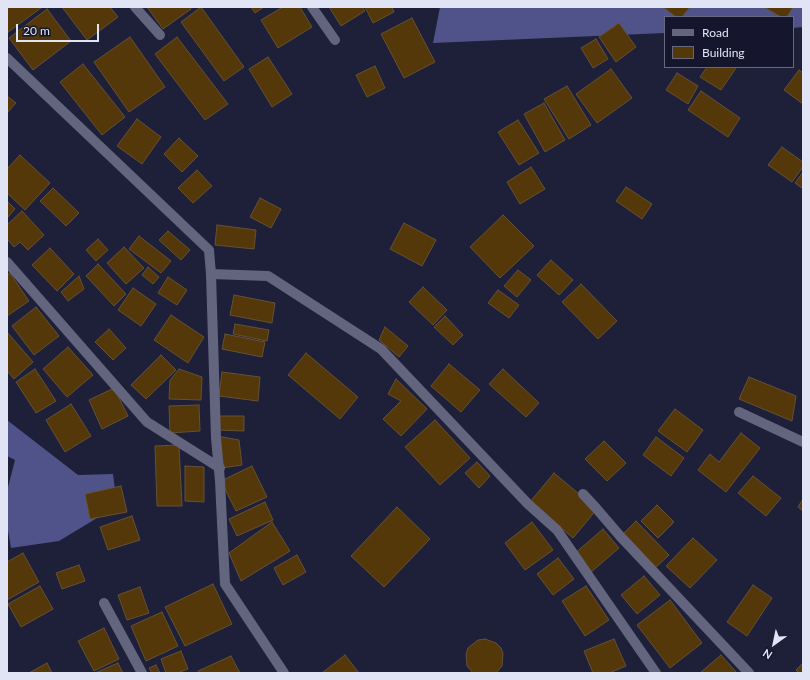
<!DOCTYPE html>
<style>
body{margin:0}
#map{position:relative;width:810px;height:680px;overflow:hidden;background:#1e1f38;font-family:Lato,sans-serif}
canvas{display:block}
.frame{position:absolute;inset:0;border:8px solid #e1e4f5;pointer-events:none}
.legend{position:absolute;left:664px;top:16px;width:130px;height:52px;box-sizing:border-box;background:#15162e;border:1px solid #67687e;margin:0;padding:5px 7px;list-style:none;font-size:12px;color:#e1e4f5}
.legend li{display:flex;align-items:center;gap:8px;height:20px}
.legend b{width:20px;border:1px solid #67687e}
.north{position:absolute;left:754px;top:624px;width:40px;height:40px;-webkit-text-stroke:3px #15162e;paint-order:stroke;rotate:213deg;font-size:11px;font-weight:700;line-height:16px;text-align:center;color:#e1e4f5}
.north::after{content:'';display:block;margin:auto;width:14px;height:18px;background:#e1e4f5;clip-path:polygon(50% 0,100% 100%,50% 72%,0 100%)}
.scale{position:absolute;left:16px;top:24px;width:83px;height:18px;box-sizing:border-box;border:2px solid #e1e4f5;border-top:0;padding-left:5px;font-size:12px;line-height:14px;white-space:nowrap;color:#e1e4f5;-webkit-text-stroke:3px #15162e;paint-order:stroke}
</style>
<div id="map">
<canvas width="810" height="680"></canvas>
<div class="frame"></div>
<ul class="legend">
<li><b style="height:5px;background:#63657e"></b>Road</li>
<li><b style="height:11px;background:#543809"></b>Building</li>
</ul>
<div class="north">N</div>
<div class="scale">20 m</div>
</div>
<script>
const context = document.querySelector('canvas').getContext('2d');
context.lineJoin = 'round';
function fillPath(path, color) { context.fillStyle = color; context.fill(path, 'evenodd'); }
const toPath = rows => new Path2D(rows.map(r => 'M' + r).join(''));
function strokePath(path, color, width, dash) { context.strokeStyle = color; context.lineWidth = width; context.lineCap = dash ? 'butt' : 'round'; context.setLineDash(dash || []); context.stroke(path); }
fillPath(toPath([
 [440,7,803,7,803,27,793,28,793,17,665,17,665,33,433,43],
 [7,420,78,475,113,474,117,506,59,541,11,548,7,525,7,491,15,460,7,456]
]), '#50538a');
const building = toPath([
 [7,7,40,7,41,8,7,33,7,7],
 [62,7,110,7,118,17,87,40,62,7],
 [147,7,190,7,191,9,163,29,147,7],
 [201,7,244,67,224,81,181,22,201,7],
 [251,7,264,7,255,13,251,7],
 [283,7,300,7,312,27,278,48,261,20,283,7],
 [329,7,362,7,365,11,341,26,329,7],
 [365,7,392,7,394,12,373,23,365,7],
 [663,7,690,7,682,17,676,17,663,7],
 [764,7,793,7,787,17,781,17,764,7],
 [47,9,71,41,33,70,9,38,47,9],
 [412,18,435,62,404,78,381,34,412,18],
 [619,23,636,47,616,62,599,37,619,23],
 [130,37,165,87,129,112,94,62,130,37],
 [177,37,228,104,205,120,155,54,177,37],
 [596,39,608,59,593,68,581,48,596,39],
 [268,57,292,94,272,107,249,69,268,57],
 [83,64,125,117,102,135,60,82,83,64],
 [375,66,385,88,367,97,356,75,375,66],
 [707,67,735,67,736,68,721,90,700,77,707,67],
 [611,69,632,98,597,123,576,94,611,69],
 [799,70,803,73,803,104,784,90,799,70],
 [677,73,698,86,688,104,666,90,677,73],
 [567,86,591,125,569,139,544,99,567,86],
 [701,91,740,118,728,137,688,110,701,91],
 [7,96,16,103,7,113,7,96],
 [544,103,565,140,545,152,524,114,544,103],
 [137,119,161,137,142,164,117,146,137,119],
 [518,120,539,153,519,165,498,132,518,120],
 [179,138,198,156,182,172,164,154,179,138],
 [782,147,803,162,803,167,792,182,768,165,782,147],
 [20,155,50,183,25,210,7,193,7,169,20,155],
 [531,167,545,189,520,204,507,182,531,167],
 [197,170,212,186,193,203,178,188,197,170],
 [803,172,803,189,795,183,803,172],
 [626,187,652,204,642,219,616,201,626,187],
 [53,188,79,213,66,226,40,201,53,188],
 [260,198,281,209,271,228,250,217,260,198],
 [7,201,15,209,7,218,7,201],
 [22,211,44,235,28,250,20,242,14,247,7,239,7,225,22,211],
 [503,215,534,246,500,278,470,247,503,215],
 [404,223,436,240,422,266,390,249,404,223],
 [217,225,256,230,254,249,215,245,217,225],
 [168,231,190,250,181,260,159,240,168,231],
 [139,236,171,261,161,273,129,249,139,236],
 [98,239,108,250,96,261,86,250,98,239],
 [124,247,144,268,126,284,107,263,124,247],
 [50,248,74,274,57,291,32,265,50,248],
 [551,260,573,280,559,295,537,275,551,260],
 [98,264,126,294,114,306,86,276,98,264],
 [148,267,159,277,153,284,142,275,148,267],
 [518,270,531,280,517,297,504,286,518,270],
 [10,273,29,301,7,316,7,275,10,273],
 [79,276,84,289,68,301,61,292,79,276],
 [168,277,187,290,177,305,158,293,168,277],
 [581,284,617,321,598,339,562,302,581,284],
 [423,287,447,310,433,325,409,302,423,287],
 [133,288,156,304,141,326,118,310,133,288],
 [498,290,519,305,509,318,488,303,498,290],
 [234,295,275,303,272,323,230,315,234,295],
 [36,307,59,336,34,355,12,326,36,307],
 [171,315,204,337,188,363,154,340,171,315],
 [445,316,463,335,453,345,434,327,445,316],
 [235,324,269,330,267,341,233,334,235,324],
 [385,327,408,346,399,357,379,340,385,327],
 [109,329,126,348,113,360,95,342,109,329],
 [7,332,33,362,14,379,7,371,7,332],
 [225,334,265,342,262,357,222,349,225,334],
 [68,347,93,375,67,397,43,369,68,347],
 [306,353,358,397,340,419,288,375,306,353],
 [161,355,176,370,146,399,131,385,161,355],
 [449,364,480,390,461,412,431,386,449,364],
 [35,369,56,401,36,413,16,382,35,369],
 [179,369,202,377,201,400,169,399,170,380,179,369],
 [503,369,539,403,526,417,489,384,503,369],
 [222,372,260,377,258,401,219,396,222,372],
 [749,377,796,396,792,421,739,399,749,377],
 [396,379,427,409,401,436,383,419,401,401,388,394,396,379],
 [114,388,128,416,102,429,89,400,114,388],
 [71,404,91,436,65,452,46,420,71,404],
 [199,405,200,431,170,433,169,406,199,405],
 [675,409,703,430,687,452,658,431,675,409],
 [217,416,244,416,244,431,217,430,217,416],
 [435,420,470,458,440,485,405,447,435,420],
 [741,433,760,448,726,492,698,470,710,454,719,462,741,433],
 [217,436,239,440,242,465,222,468,217,436],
 [656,437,684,458,671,476,643,455,656,437],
 [604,441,626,463,607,481,585,459,604,441],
 [179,445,182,506,157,506,155,446,179,445],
 [477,462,490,476,479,488,465,473,477,462],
 [185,466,204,467,204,502,185,501,185,466],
 [252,466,267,497,236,511,221,481,252,466],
 [554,473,597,509,573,538,530,502,554,473],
 [753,476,781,498,766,516,738,493,753,476],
 [121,486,127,512,90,519,85,494,121,486],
 [803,499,803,511,798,507,803,499],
 [265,502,273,520,237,536,229,519,265,502],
 [657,505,674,522,658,538,641,521,657,505],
 [397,507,430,539,384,587,351,556,397,507],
 [132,516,140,540,108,550,100,527,132,516],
 [636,521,669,555,654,569,621,536,636,521],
 [272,522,290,551,241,581,229,553,272,522],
 [532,522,553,550,525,570,505,543,532,522],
 [603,529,619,548,590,573,573,555,603,529],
 [693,538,717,560,690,588,666,566,693,538],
 [23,553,39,582,7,600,7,562,23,553],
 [297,555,306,572,283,585,274,568,297,555],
 [558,558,574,579,553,595,537,574,558,558],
 [79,565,85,581,62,589,56,573,79,565],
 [644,576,660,595,637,614,621,595,644,576],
 [213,584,232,624,185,646,165,607,213,584],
 [753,585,772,598,747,636,727,622,753,585],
 [40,586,53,609,21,627,8,604,40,586],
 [586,586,609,620,585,636,562,601,586,586],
 [140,587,149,613,127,620,118,595,140,587],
 [670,600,702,643,670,668,637,625,670,600],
 [162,612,178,646,146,661,131,626,162,612],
 [104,628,119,659,94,671,78,641,104,628],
 [485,639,496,643,501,648,503,653,502,666,496,673,473,673,467,666,466,654,468,648,478,640,485,639],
 [614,639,626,666,609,673,593,673,584,651,614,639],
 [181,651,188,669,177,673,166,673,161,659,181,651],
 [345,655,359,673,322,673,345,655],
 [721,655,737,673,700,673,721,655],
 [231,656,240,673,199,673,198,671,231,656],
 [47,663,52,673,29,673,47,663],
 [118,663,123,673,95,673,118,663],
 [803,663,803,673,799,673,796,670,803,663],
 [156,665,160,673,152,673,149,668,156,665]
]);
fillPath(building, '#543809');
strokePath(building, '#645136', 1);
strokePath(toPath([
 [135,7,160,35],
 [312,7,335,40],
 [7,58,209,250,211,274,216,438,220,481,225,584,284,673],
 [7,262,147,422,220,468],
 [211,274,268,276,381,349,528,504,557,530,656,673],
 [739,412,803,442],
 [583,494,596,508,620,536,749,673],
 [104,603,142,673]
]), '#63657e', 10);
</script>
